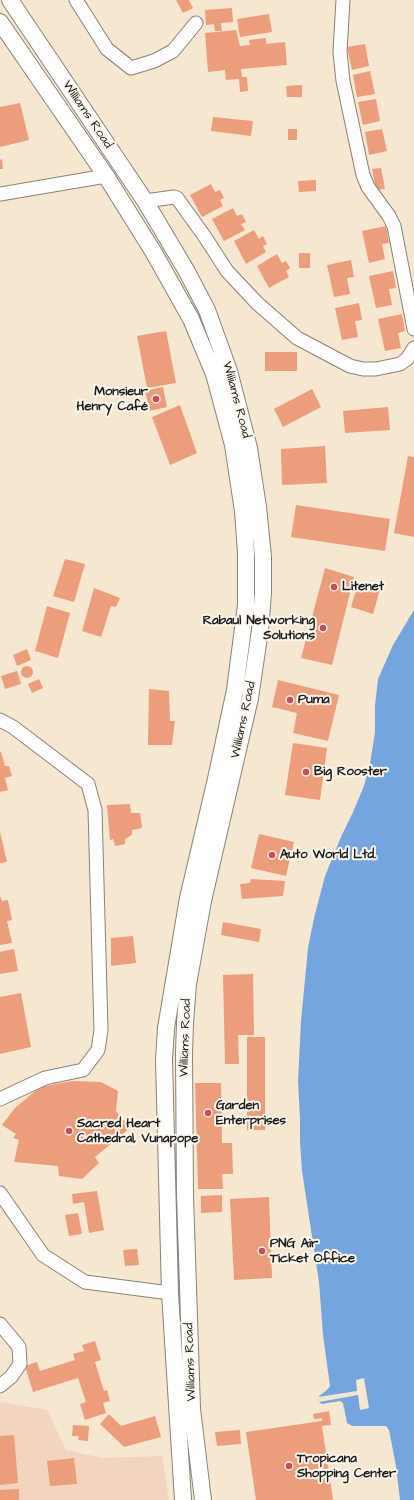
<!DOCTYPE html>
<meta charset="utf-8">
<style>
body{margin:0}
canvas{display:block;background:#f6e7d1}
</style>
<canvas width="414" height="1500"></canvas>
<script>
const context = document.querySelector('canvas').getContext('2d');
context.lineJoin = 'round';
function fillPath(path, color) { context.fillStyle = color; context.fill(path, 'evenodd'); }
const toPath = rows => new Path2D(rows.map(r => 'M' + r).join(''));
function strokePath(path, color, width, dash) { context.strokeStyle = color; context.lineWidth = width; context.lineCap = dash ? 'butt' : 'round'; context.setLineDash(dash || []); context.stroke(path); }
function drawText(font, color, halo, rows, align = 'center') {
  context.font = font + ' "Architects Daughter",sans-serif'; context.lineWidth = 4; context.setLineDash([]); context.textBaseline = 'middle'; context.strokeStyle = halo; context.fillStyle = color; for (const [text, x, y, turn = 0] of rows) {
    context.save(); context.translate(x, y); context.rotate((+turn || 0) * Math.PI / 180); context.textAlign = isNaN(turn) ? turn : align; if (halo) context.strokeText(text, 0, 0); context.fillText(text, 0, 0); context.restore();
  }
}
fillPath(toPath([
 [0,1402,47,1410,66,1450,103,1458,162,1456,169,1500,0,1500]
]), '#f3d4bf');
fillPath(toPath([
 [414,610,414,1500,400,1500,396,1466,389,1430,386,1426,352,1426,347,1423,343,1403,340,1401,322,1404,319,1402,318,1397,327,1390,330,1386,323,1335,319,1282,302,1171,300,1141,300,1119,298,1081,301,1021,308,948,314,918,325,876,341,837,353,812,364,786,370,764,375,732,375,705,378,679,393,645]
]), '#75a5df');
fillPath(toPath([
 [364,1378,369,1408,360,1410,358,1395,319,1402,318,1397,357,1391,356,1380]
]), '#f6e7d1');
fillPath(toPath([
 [176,0,189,0,193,8,183,13],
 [232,8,233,22,221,23,222,31,215,31,214,24,206,25,205,10],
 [269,14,272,32,240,37,237,19],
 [236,30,240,46,250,45,249,40,266,38,266,44,285,42,287,65,241,69,242,77,247,77,248,91,240,92,239,79,226,80,225,70,208,72,205,33],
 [365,44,369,66,352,70,347,47],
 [370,71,375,94,357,97,353,75],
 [302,85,302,97,287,97,286,86],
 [376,99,380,121,363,125,358,102],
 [20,103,29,140,0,147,0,107],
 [213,117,253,121,251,136,211,131],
 [288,129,297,129,297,140,288,140],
 [382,129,387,151,369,155,365,132],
 [2,159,3,169,0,169,0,160],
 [381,168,385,189,376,190,372,169],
 [316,180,316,191,299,192,298,181],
 [211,184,215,192,220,190,224,198,220,200,223,206,202,217,190,195],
 [233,208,237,216,242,214,246,222,241,224,245,230,224,241,212,219],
 [386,226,389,243,382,244,385,259,369,263,362,231],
 [254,230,259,239,263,236,267,244,263,246,266,252,246,264,234,241],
 [299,253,310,253,310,268,299,268],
 [277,254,282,263,286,261,290,268,286,271,289,277,269,288,257,266],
 [351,260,354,277,347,278,350,294,334,297,327,265],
 [393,271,396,288,389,289,392,305,376,308,369,276],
 [359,303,362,320,355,321,358,337,342,340,335,308],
 [402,314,405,331,398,333,401,348,385,351,378,319],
 [166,331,176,383,147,388,137,336],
 [265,352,297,352,297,371,265,371],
 [163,387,167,407,150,411,145,391],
 [312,389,321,407,283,427,274,409],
 [180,405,197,453,170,465,152,417],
 [388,407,390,430,345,433,343,411],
 [325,446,327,483,282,485,281,449],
 [408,456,414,457,414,537,394,533],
 [296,505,390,519,385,551,291,537],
 [65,559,85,564,74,602,53,596],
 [325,568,354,577,332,665,301,658],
 [358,583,380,589,373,614,351,607],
 [94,588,120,598,116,607,111,606,101,637,82,631],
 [47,606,70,613,58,658,35,651],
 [27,649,31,660,17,666,13,655],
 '21 672a6 6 0 1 1 12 0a6 6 0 1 1-12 0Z',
 [17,671,21,684,5,689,1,676],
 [39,679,43,688,32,693,28,684],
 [278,680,339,695,328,741,293,733,297,713,272,707],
 [149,689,169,691,170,721,175,721,172,745,148,745],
 [293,743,327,748,320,800,285,795],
 [0,752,1,752,5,766,9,766,12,776,5,778,8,790,0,792],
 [130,804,131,813,140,813,142,828,132,830,132,835,125,839,125,844,115,846,113,839,110,840,107,805],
 [0,832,7,862,0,863],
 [259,834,294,842,286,876,251,868],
 [251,879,285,881,283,896,242,899,240,884,250,883],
 [0,896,2,901,8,900,12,920,7,921,12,943,0,945],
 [223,922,261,929,259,942,221,935],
 [133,936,136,963,111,966,111,938],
 [14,949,18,971,0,974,0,952],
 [253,974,254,1035,238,1035,239,1064,225,1064,223,975],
 [21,993,31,1047,0,1054,0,997],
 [247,1037,265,1037,265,1130,247,1130],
 [72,1081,101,1082,118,1091,116,1111,130,1128,95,1157,99,1163,82,1179,59,1176,58,1166,14,1162,19,1140,13,1138,16,1134,2,1125,15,1108,40,1087],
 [195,1083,221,1083,222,1143,232,1143,233,1174,222,1174,223,1189,198,1189],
 [97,1191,104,1230,89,1233,84,1202,73,1204,72,1194],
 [222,1195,222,1212,201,1213,201,1196],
 [269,1197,272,1278,234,1280,230,1199],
 [78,1213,82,1234,69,1236,65,1215],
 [137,1249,139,1265,125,1266,123,1250],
 [95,1341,101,1360,95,1362,104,1391,107,1390,110,1401,103,1403,106,1413,85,1420,80,1404,86,1402,78,1378,33,1392,25,1366,37,1362,40,1371,75,1360,73,1354,84,1351,82,1345],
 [329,1411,331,1425,322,1426,333,1500,256,1500,246,1432,322,1421,322,1418,314,1419,313,1414],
 [109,1414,121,1426,155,1416,161,1437,124,1447,100,1424],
 [73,1425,89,1426,88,1441,78,1440,79,1436,72,1436],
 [240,1430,241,1444,217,1446,215,1432],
 [14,1435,18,1483,0,1485,0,1436],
 [74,1458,77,1484,50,1486,47,1461],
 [19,1489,19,1500,0,1500,0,1490]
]), '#ec9d7c');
const minor = toPath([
 [76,0,107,49,131,68,154,61,173,51,196,23],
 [343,0,340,52,343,81,363,175,368,187,389,216,394,226,414,329],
 [0,194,106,176],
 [145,201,174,197,177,198,205,237,227,271,257,303,297,338,350,366,363,369,376,369,400,364,407,359,414,348],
 [0,720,13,727,88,784,95,810,101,1030,98,1050,83,1070,45,1078,0,1099],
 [0,1193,43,1255,85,1282,170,1293],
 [0,1324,19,1347,20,1364,11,1377,0,1386]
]);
const major = toPath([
 [10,0,145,201,186,270,207,310,229,371,249,448,258,507,263,557,263,593,260,630,250,698,203,901,188,984,185,1023,184,1053,185,1196,192,1409,203,1500],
 [0,22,106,176,154,253,191,319,214,374,233,445,243,511,246,553,246,605,235,690,216,779,188,898,166,1028,164,1060,170,1293,183,1500]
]);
strokePath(minor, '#898276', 15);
strokePath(major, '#898276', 18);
strokePath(minor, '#fff', 13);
strokePath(major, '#fff', 16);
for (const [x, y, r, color] of [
 [156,399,4,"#d1495b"],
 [334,587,4,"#d1495b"],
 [323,628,4,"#d1495b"],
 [290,700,4,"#d1495b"],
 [306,772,4,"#d1495b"],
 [272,855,4,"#d1495b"],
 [208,1113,4,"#d1495b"],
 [69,1131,4,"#d1495b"],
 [262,1251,4,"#d1495b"],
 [289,1466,4,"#d1495b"]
]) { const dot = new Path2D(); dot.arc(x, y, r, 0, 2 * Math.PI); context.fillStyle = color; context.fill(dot); strokePath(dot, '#fbf7ec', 1.5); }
drawText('13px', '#1c1c1c', '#fbf7ec', [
 ["Williams Road",87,115,56],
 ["Williams Road",236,400,75],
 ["Williams Road",244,720,-78],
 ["Williams Road",186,1038,-88],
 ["Williams Road",191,1362,-92]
]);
drawText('bold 13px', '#1c1c1c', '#fbf7ec', [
 ["Monsieur",148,392,"right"],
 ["Henry Café",148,407,"right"],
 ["Litenet",342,587],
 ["Rabaul Networking",315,621,"right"],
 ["Solutions",315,636,"right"],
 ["Puma",298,700],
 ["Big Rooster",314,772],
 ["Auto World Ltd.",280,855],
 ["Garden",216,1106],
 ["Enterprises",216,1121],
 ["Sacred Heart",77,1124],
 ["Cathedral, Vunapope",77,1139],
 ["PNG Air",270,1244],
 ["Ticket Office",270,1259],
 ["Tropicana",297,1459],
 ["Shopping Center",297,1474]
], 'left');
</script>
